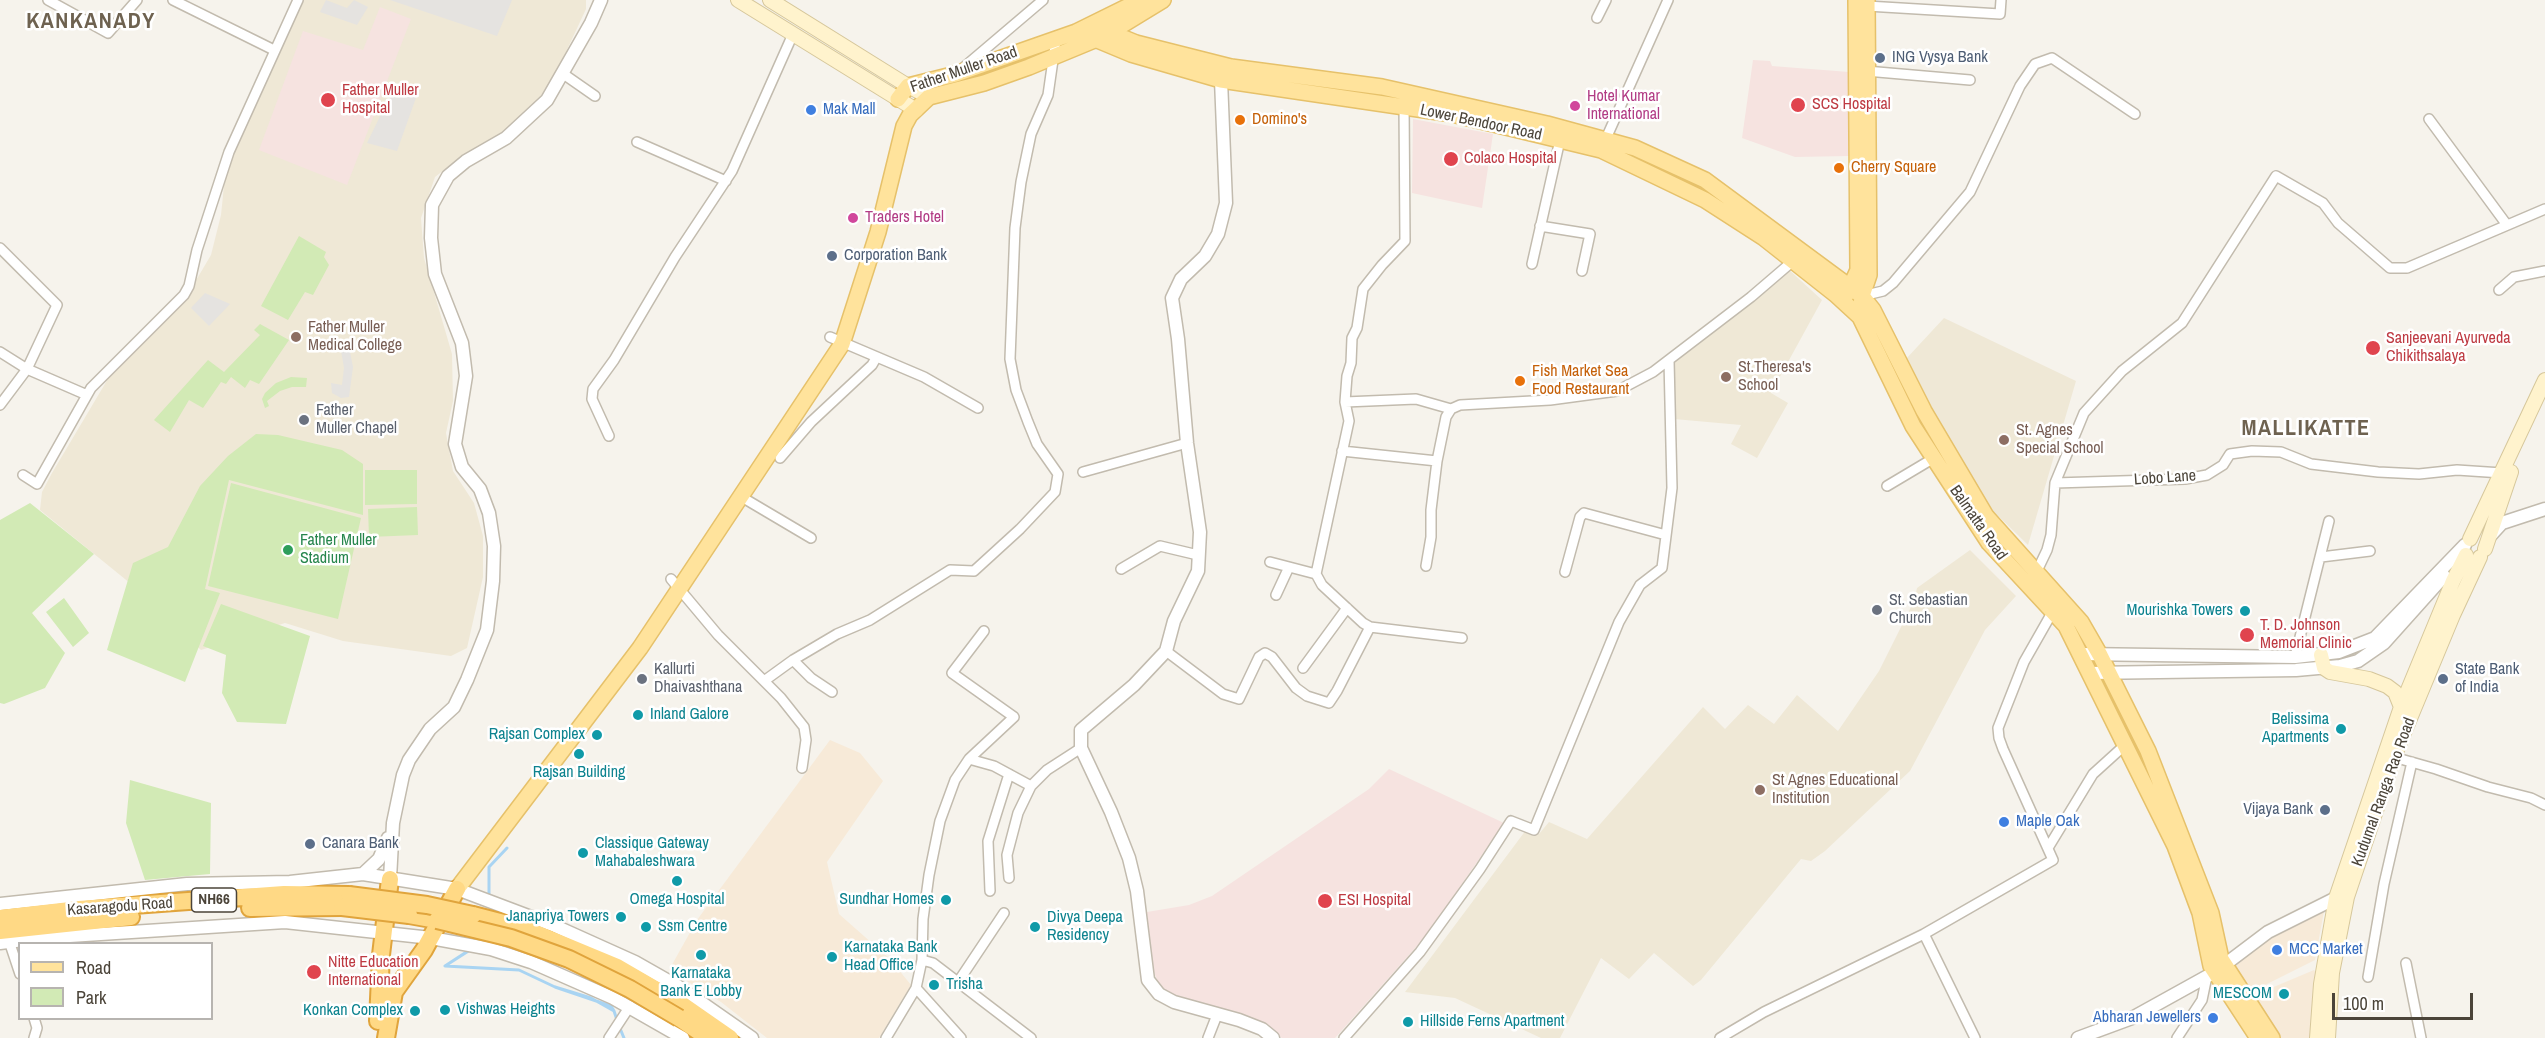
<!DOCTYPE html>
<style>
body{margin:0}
#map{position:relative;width:2545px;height:1038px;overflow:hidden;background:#f6f3ec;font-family:"Archivo Narrow",sans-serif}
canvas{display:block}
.legend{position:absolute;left:18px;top:942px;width:195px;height:78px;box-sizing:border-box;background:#fff;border:2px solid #b7b4b0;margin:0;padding:8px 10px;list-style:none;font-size:18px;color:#4b4439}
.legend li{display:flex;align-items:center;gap:12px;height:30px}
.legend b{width:30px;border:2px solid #b7b4b0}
.scale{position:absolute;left:2332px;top:993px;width:141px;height:27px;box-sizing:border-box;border:3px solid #4b4439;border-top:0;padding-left:8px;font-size:18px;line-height:21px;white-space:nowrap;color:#4b4439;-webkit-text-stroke:4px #fff;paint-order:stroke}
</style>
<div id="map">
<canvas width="2545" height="1038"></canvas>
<ul class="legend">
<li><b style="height:8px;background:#ffe39c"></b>Road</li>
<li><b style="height:16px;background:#d2eab5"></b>Park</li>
</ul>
<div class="scale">100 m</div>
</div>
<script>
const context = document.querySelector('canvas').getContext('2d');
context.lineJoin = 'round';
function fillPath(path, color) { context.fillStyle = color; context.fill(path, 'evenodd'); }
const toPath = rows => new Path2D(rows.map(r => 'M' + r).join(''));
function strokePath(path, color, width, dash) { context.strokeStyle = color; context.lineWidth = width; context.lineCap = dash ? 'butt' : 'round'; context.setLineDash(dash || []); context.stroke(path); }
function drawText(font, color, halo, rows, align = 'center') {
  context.font = font + ' "Archivo Narrow",sans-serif'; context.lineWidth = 5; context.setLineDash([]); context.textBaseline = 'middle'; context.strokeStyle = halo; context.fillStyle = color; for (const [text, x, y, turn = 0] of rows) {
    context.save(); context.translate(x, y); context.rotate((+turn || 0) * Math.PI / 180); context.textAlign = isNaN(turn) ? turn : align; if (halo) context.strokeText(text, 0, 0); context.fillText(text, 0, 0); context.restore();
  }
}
fillPath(toPath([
 [830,740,860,753,883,781,827,862,839,914,890,959,911,985,879,1038,767,1038,721,1002,669,970,697,920],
 [2325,906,2315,960,2251,992,2224,956],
 [2314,970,2317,975,2313,1038,2276,1038,2250,997]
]), '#f7ead8');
fillPath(toPath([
 [294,0,586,0,586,9,559,67,537,102,502,133,463,155,435,177,421,218,424,258,452,354,453,401,446,433,453,471,474,503,483,536,483,577,467,648,451,656,343,641,285,623,201,650,136,588,40,510,42,492,52,473,112,372,198,277,211,255,221,215,225,176],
 [1788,269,1822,300,1771,393,1788,403,1757,458,1731,444,1741,425,1674,419,1672,361],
 [1944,318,2076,381,2028,545,1982,500,1905,360],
 [1970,550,2016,596,1985,630,1910,771,1825,851,1811,861,1801,859,1701,980,1693,986,1654,953,1629,979,1601,958,1560,1038,1541,1038,1455,998,1405,992,1526,830,1539,834,1549,822,1587,839,1703,707,1725,729,1748,705,1774,724,1797,695,1838,731,1879,671,1914,601,1917,588]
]), '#efe8d6');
fillPath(toPath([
 [380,7,411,19,347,185,259,150,303,31,363,50],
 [1753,60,1770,61,1772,66,1849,72,1849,156,1795,157,1742,138],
 [1413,119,1493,134,1482,208,1412,193],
 [1389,769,1504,823,1426,936,1335,1038,1282,1038,1259,1021,1178,998,1160,988,1151,964,1147,912,1189,905,1212,896,1369,789]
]), '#f6e3e0');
fillPath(toPath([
 [299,236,326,252,324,257,329,265,313,295,305,292,288,320,261,306],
 [260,324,289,340,259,384,250,380,245,388,231,377,226,384,221,382,203,408,189,400,170,432,154,420,208,360,224,372,260,335,254,330],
 [291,377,307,378,306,387,292,387,280,391,267,401,269,406,265,408,262,399,265,393,276,383],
 [256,434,278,435,342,450,363,464,363,515,229,480,205,589,220,593,185,682,107,650,133,563,168,547,200,486,228,456],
 [365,470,417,470,417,504,365,505],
 [231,483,361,518,338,619,208,586],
 [30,503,94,554,32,613,65,653,45,688,4,704,0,703,0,520],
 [417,507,418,535,369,537,368,509],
 [64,598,89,633,73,647,46,612],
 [221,604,310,636,286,724,237,722,222,693,226,655,203,646],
 [130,780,211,803,210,874,145,880,126,823]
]), '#d2eab5');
fillPath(toPath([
 [326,0,347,8,354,0,368,7,357,25,320,12],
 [390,0,512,0,497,36],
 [394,88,417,95,397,151,367,143],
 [205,293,230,304,209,326,191,308],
 [348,342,353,367,349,397,341,398,332,393,331,383,342,385,344,368,340,345]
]), '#e5e3e0');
strokePath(toPath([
 [489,895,489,867,507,848],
 [471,949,445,966,519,970,555,987,591,998,614,1011,617,1020],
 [470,950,445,966,519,970,555,987,611,1006,614,1011],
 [619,1026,624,1038]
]), '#a9d4f2', 3);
const minor = toPath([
 [48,0,108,33,137,0],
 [173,0,274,50],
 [1867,6,2000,14,2001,0],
 [1597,18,1606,0],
 [963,68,1043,0],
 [1866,71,1970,80],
 [562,73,595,96],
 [1404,103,1405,241,1382,265,1363,289,1357,328,1352,338,1351,363,1347,376,1345,402,1349,421,1316,574,1322,585,1363,623,1370,627,1462,638],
 [2429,119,2507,225],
 [637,142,726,181],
 [1604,143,1668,0],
 [1540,226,1590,234,1582,271],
 [0,248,57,305,27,369,0,405],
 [1532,264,1560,140],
 [2499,290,2514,277,2545,271],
 [1862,296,1883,291,1893,283,1970,192,2020,86,2035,64,2052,58,2135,114],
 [830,337,924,377,978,408],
 [0,352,27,369,87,395],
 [1345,402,1416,399,1451,409],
 [609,436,592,399,593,389,614,360,675,257,732,171,793,34],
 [1342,451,1437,461],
 [780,458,811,422,872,365,876,358],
 [1083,472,1187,443],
 [23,475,37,484,91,388,184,295,189,286,197,250,229,152,298,0],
 [2055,483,2084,413,2122,371,2182,323,2276,176,2323,203,2338,223,2390,268,2407,268,2545,209],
 [1887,486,1934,458],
 [740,496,811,538],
 [2321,557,2370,551],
 [1270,562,1316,574],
 [1426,566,1431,537,1431,510,1437,461,1446,417,1451,409,1460,405,1550,400,1617,391,1653,372,1751,297,1793,261],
 [1121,569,1160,546,1198,555],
 [1565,572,1580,517,1584,513,1666,535],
 [2036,573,2047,550,2051,535,2055,483,2185,479,2207,475,2223,465,2230,454,2252,451,2281,452,2311,464,2378,472,2419,474,2457,470,2502,473],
 [671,579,718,635,781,698,804,727,806,740,802,768],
 [1276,595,1289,567],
 [1166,651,1223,694,1239,699,1259,657,1265,653,1272,657,1296,688,1307,696,1329,703,1337,691,1370,627],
 [2295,657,2329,521],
 [793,660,811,678,832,692],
 [1303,668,1347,608],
 [764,681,793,660,837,634,870,620,950,570,974,571,1020,529,1055,492,1058,474,1037,444,1028,422,1016,390,1010,359,1015,228,1021,182,1031,134,1048,95,1056,39],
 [2390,756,2436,769,2488,787,2531,798,2545,805],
 [969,759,1014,717,952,673,984,631],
 [2048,848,2093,774,2125,745],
 [1009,878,1007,855,1018,813,1031,786,1047,770,1081,748],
 [990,891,988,841,1009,774],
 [1924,934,1975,1038],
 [9,941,20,974],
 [922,960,933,963,1031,1038],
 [2406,963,2421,1038],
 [2368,977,2384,884,2412,762],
 [958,982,1004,913],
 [916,988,961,1038],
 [34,1018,37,1028,34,1038],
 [609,1038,630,1006],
 [886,1038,916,988,922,960,923,919,929,875,940,821,955,780,969,759,994,766,1031,786],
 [1208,1038,1217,1015],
 [1344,1038,1420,952,1480,869,1511,821,1534,830,1619,622,1640,585,1662,568,1672,488,1669,360],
 [1720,1038,1764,1012,1924,934,2053,860,2003,749,1999,738,1998,728,2024,662,2053,611],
 [2177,1038,2202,1000,2207,976]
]);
const tertiary = toPath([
 [1223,73,1221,80,1226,203,1218,234,1205,256,1181,279,1172,298,1178,339,1187,443,1200,532,1198,571,1174,621,1166,651,1134,685,1081,730,1081,748,1111,812,1129,858,1137,891,1148,980,1159,994,1174,1002,1239,1020,1262,1029,1273,1038],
 [2491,535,2502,523,2545,509],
 [2081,654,2295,657,2339,652,2375,638,2465,545],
 [2090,673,2296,670,2340,666,2358,661,2384,643,2444,576],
 [363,874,379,859,388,838],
 [390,879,393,823,403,775,409,760,430,729,454,707,467,680,487,630,493,581,494,546,489,513,480,489,462,467,455,444,466,376,462,343,435,274,431,238,432,205,448,176,466,161,506,138,547,100,591,23,601,0],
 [0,904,187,884,290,882,363,874,457,889,555,926,635,962,679,987,752,1038],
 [0,943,39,938,285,922,431,938,491,949,531,962,613,998,683,1038],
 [2078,1038,2132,1018,2215,972,2268,932,2336,898]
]);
const secondary = toPath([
 [738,0,916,110],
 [770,0,908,86,929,97],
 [2470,539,2545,380],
 [2485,549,2511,472],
 [2321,655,2324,668,2330,672,2369,679,2387,686,2395,692,2401,707],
 [2317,1038,2321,984,2336,898,2401,707,2453,581,2466,555],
 [2328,1038,2332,973,2347,897,2394,757,2453,615,2480,557]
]);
const primary = toPath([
 [1867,0,1869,275,1862,296,1860,317,1913,426,1989,543,2066,626,2175,846,2200,913,2211,966,2258,1038],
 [1104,19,1109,32,1136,43,1231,67,1382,87,1547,124,1635,148,1705,180,1862,296,1873,310,1924,411,1986,516,2081,622,2100,655,2148,751,2211,913,2221,959,2272,1038],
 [1091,25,1095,39,1131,54,1221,80,1452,114,1601,150,1705,200,1764,238,1835,294,1860,317],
 [898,99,908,86,956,74,1076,32,1141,0],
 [1847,294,1858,270,1856,0],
 [457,889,640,648,842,344,878,232,904,126,910,115,929,97,984,83,1029,67,1104,36,1163,0]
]);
const trunk = toPath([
 [250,908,342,907],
 [409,915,437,920],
 [473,915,523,928,617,967,684,1006,730,1038],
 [0,918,79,909,284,894,349,895],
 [0,931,131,917],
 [679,1018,708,1038],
 [378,1021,381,955,390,879],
 [386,1038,394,992,424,950,457,889]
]);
strokePath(minor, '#c2bbae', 12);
strokePath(tertiary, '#c2bbae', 15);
strokePath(secondary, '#d6c79b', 16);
strokePath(primary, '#e6c16a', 18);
strokePath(trunk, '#e0a43c', 20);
strokePath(minor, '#fff', 9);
strokePath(tertiary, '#fff', 12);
strokePath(secondary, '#fff3cd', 14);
strokePath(primary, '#ffe39c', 15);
strokePath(trunk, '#ffd985', 16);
const trunkBridge = toPath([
 [349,895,427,905,473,915],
 [342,907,409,915],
 [437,920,511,938,569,959,630,989,679,1018]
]);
strokePath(trunkBridge, '#e0a43c', 20, []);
strokePath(trunkBridge, '#ffd985', 16);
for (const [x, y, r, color] of [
 [1880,58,6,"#5c6f8a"],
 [328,100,8,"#e0444e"],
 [1798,105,8,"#e0444e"],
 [1575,106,6,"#d1479c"],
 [811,110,6,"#3f7fe0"],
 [1240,120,6,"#e8710a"],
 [1451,159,8,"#e0444e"],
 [1839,168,6,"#e8710a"],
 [853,218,6,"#d1479c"],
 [832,256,6,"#5c6f8a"],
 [296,337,6,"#8d6e63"],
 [2373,348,8,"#e0444e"],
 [1726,377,6,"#8d6e63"],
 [1520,381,6,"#e8710a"],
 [304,420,6,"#6b7280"],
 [2004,440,6,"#8d6e63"],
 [288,550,6,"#2e9e5b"],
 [1877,610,6,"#6b7280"],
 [2245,611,6,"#0f9aa8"],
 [2247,635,8,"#e0444e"],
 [642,679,6,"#6b7280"],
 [2443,679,6,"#5c6f8a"],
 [638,715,6,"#0f9aa8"],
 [2341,729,6,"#0f9aa8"],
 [597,735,6,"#0f9aa8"],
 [579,754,6,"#0f9aa8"],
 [1760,790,6,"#8d6e63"],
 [2325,810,6,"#5c6f8a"],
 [2004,822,6,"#3f7fe0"],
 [310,844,6,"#5c6f8a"],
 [583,853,6,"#0f9aa8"],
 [677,881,6,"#0f9aa8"],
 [946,900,6,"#0f9aa8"],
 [1325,901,8,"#e0444e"],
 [621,917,6,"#0f9aa8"],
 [646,927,6,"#0f9aa8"],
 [1035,927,6,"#0f9aa8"],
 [2277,950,6,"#3f7fe0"],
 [701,955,6,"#0f9aa8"],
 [832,957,6,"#0f9aa8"],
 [314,972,8,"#e0444e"],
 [934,985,6,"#0f9aa8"],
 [2284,994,6,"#0f9aa8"],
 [445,1010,6,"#0f9aa8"],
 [415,1011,6,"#0f9aa8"],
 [2213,1018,6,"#3f7fe0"],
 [1408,1022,6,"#0f9aa8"]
]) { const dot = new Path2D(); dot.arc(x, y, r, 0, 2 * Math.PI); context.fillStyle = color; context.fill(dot); strokePath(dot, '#fff', 2); }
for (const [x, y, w] of [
 [214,900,45]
]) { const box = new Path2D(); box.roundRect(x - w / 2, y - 12, w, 24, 4.5); context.fillStyle = '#fff'; context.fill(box); strokePath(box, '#4b4439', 1.5); }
drawText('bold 15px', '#4b4439', null, [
 ["NH66",214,900]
]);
drawText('16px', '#4e5e75', '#fff', [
 ["ING Vysya Bank",1892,58],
 ["Corporation Bank",844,256],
 ["State Bank",2455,670],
 ["of India",2455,688],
 ["Vijaya Bank",2313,810,"right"],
 ["Canara Bank",322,844]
], 'left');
drawText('16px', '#4b4439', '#fff', [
 ["Father Muller Road",964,70,-19],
 ["Lower Bendoor Road",1481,123,12],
 ["Lobo Lane",2165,478,-4],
 ["Balmatta Road",1978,523,55],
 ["Kudumal Ranga Rao Road",2384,792,-70],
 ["Kasaragodu Road",120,907,-4]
]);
drawText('16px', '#be3a42', '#fff', [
 ["Father Muller",342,91],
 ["Hospital",342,109],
 ["SCS Hospital",1812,105],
 ["Colaco Hospital",1464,159],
 ["Sanjeevani Ayurveda",2386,339],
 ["Chikithsalaya",2386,357],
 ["T. D. Johnson",2260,626],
 ["Memorial Clinic",2260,644],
 ["ESI Hospital",1338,901],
 ["Nitte Education",328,963],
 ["International",328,981]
], 'left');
drawText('16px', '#b23c85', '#fff', [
 ["Hotel Kumar",1587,97],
 ["International",1587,115],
 ["Traders Hotel",865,218]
], 'left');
drawText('16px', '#366cbe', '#fff', [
 ["Mak Mall",823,110],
 ["Maple Oak",2016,822],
 ["MCC Market",2289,950],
 ["Abharan Jewellers",2201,1018,"right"]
], 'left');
drawText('16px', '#c56008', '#fff', [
 ["Domino's",1252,120],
 ["Cherry Square",1851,168],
 ["Fish Market Sea",1532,372],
 ["Food Restaurant",1532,390]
], 'left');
drawText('16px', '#785e54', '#fff', [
 ["Father Muller",308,328],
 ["Medical College",308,346],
 ["St.Theresa's",1738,368],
 ["School",1738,386],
 ["St. Agnes",2016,431],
 ["Special School",2016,449],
 ["St Agnes Educational",1772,781],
 ["Institution",1772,799]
], 'left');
drawText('16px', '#5b616d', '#fff', [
 ["Father",316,411],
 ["Muller Chapel",316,429],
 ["St. Sebastian",1889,601],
 ["Church",1889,619],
 ["Kallurti",654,670],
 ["Dhaivashthana",654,688]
], 'left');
drawText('16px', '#27864d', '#fff', [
 ["Father Muller",300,541],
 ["Stadium",300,559]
], 'left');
drawText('16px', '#0d838f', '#fff', [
 ["Mourishka Towers",2233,611,"right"],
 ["Inland Galore",650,715],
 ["Belissima",2329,720,"right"],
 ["Apartments",2329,738,"right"],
 ["Rajsan Complex",585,735,"right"],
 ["Rajsan Building",579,773,"center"],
 ["Classique Gateway",595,844],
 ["Mahabaleshwara",595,862],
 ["Omega Hospital",677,900,"center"],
 ["Sundhar Homes",934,900,"right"],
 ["Janapriya Towers",609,917,"right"],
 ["Divya Deepa",1047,918],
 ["Residency",1047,936],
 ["Ssm Centre",658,927],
 ["Karnataka Bank",844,948],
 ["Head Office",844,966],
 ["Karnataka",701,974,"center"],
 ["Bank E Lobby",701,992,"center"],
 ["Trisha",946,985],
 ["MESCOM",2272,994,"right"],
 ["Vishwas Heights",457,1010],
 ["Konkan Complex",403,1011,"right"],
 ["Hillside Ferns Apartment",1420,1022]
], 'left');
context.letterSpacing = '1.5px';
drawText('bold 22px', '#6e6250', '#fff', [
 ["KANKANADY",91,22],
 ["MALLIKATTE",2306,429]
]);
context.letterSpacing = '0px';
</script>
